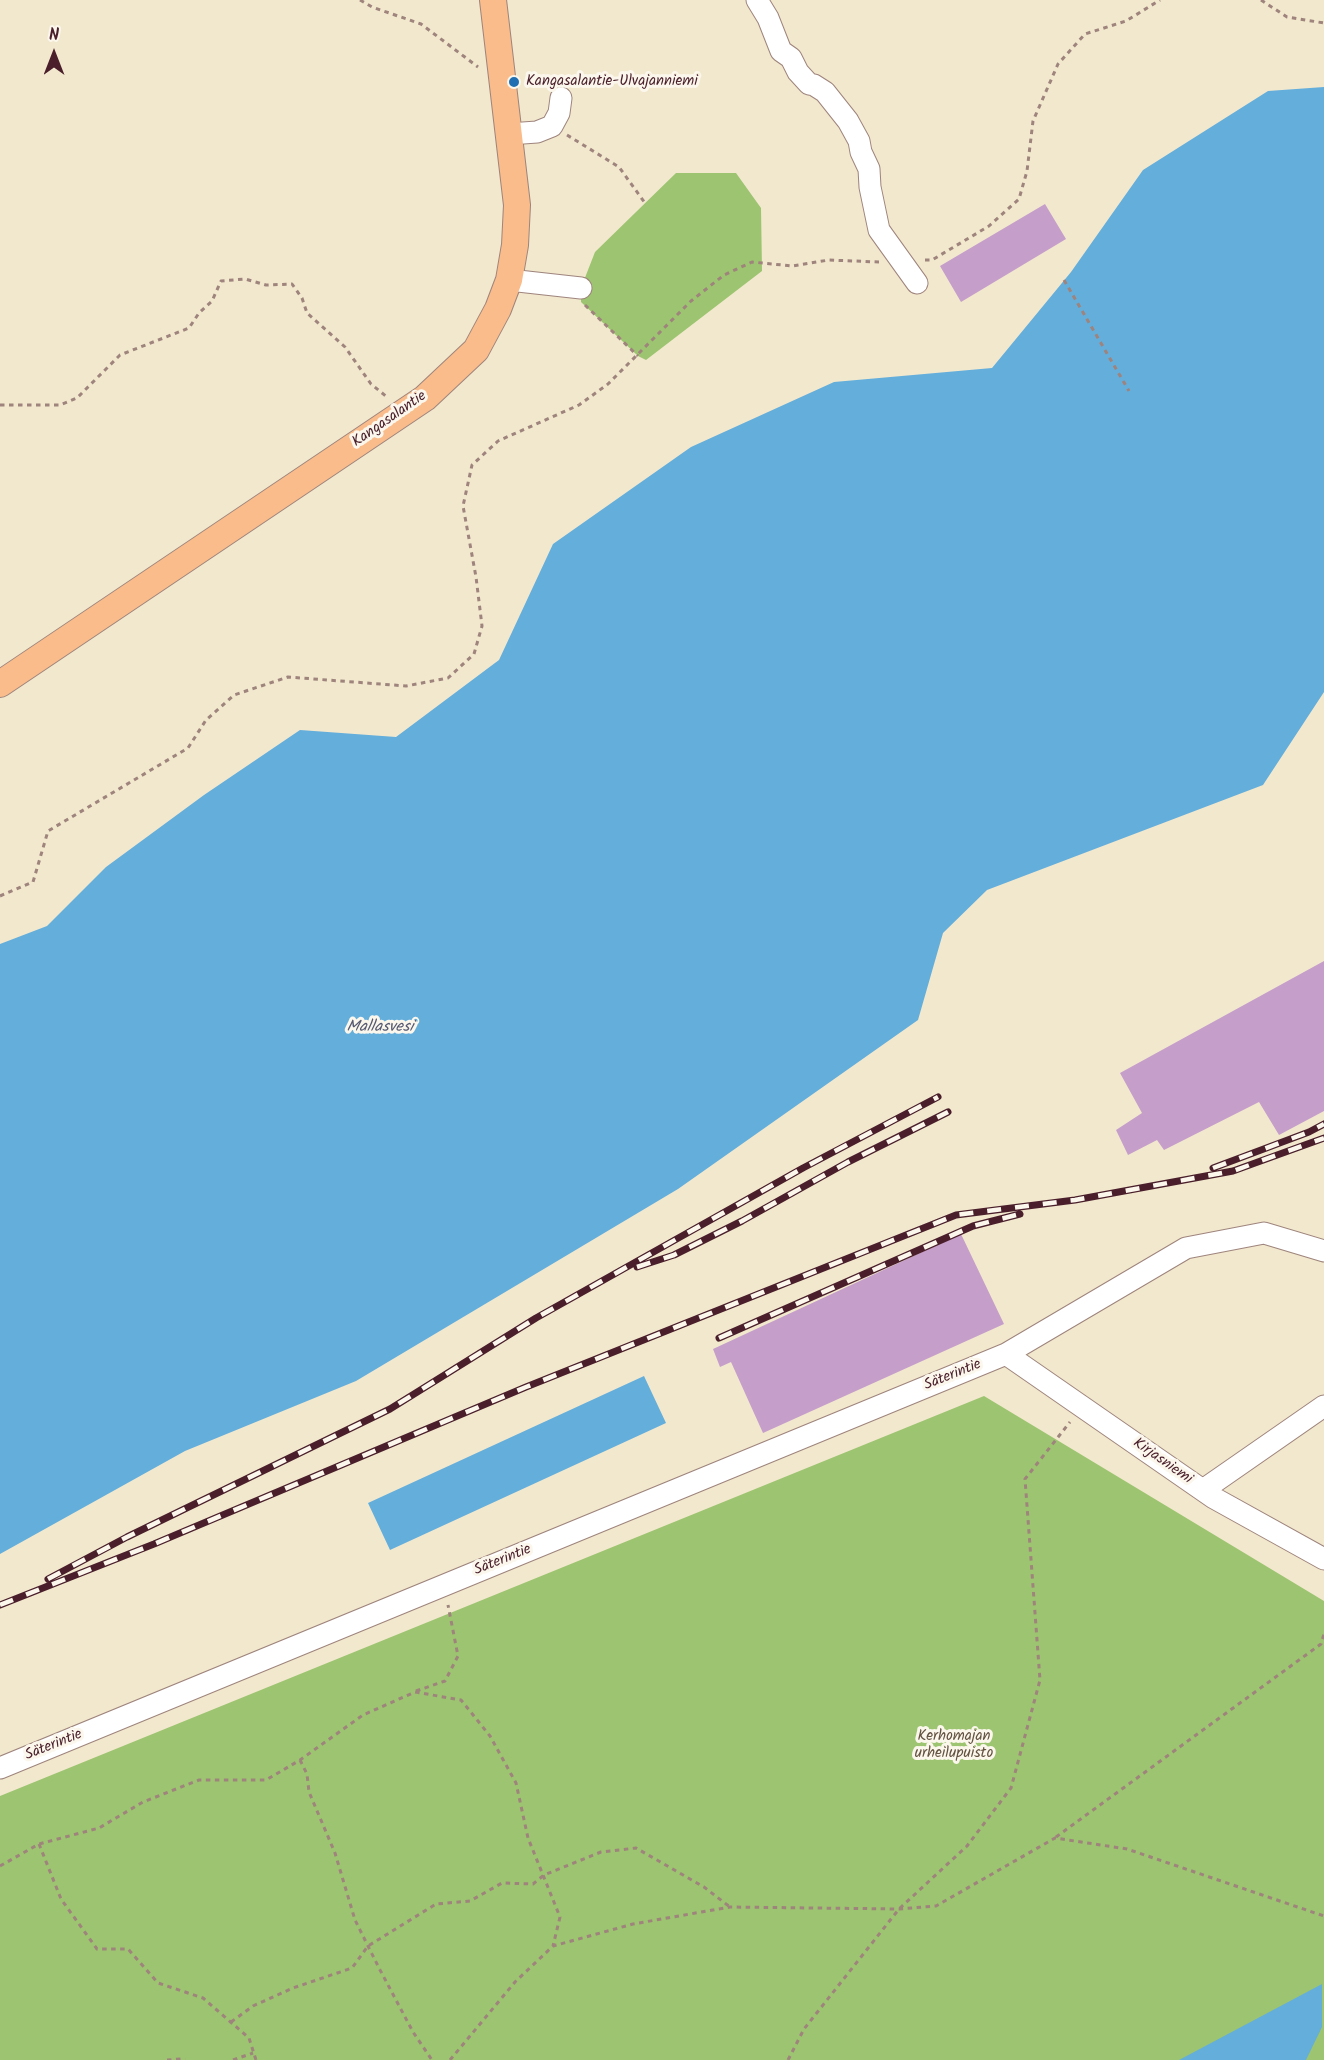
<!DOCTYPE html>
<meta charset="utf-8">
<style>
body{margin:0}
#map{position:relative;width:1324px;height:2060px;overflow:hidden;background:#f2e8ce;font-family:Kalam,sans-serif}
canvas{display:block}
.north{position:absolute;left:24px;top:24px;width:60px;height:60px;-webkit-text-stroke:4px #fbf7ec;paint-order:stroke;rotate:0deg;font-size:16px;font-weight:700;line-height:24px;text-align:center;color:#4a1f2b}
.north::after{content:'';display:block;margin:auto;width:21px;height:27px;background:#4a1f2b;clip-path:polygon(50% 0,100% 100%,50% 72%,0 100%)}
</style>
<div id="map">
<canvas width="1324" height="2060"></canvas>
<div class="north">N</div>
</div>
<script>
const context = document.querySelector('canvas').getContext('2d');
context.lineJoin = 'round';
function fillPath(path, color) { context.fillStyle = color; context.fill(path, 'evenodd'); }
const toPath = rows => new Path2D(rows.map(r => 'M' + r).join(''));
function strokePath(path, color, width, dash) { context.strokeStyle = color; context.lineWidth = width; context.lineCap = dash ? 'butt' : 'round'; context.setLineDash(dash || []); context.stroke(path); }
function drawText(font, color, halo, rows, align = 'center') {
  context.font = font + ' Kalam,sans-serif'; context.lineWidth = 6; context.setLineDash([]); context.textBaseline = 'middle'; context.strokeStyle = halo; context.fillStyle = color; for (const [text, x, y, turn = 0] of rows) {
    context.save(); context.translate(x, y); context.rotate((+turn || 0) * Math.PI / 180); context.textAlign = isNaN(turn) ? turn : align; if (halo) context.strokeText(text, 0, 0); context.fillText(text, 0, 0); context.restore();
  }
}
fillPath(toPath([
 [676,173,736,173,761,208,762,271,646,360,638,356,581,302,581,288,595,252],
 [984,1396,1324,1601,1324,2060,0,2060,0,1796]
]), '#9dc470');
fillPath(toPath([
 [1324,87,1324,692,1263,785,987,890,943,933,918,1020,678,1189,356,1381,185,1451,0,1554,0,944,47,926,106,867,204,795,300,730,396,737,499,660,553,544,691,447,834,382,992,368,1071,272,1143,170,1268,91],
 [644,1376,666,1423,390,1550,368,1503],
 [1322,1984,1322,2027,1306,2060,1179,2060]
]), '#64aedc');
fillPath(toPath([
 [1045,204,1066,239,961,302,940,266],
 [1324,961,1324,1111,1279,1135,1259,1102,1164,1150,1157,1140,1128,1155,1116,1130,1142,1113,1120,1073],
 [961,1234,1004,1324,763,1433,731,1362,720,1367,713,1349]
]), '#c59eca');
const minor = toPath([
 [757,0,768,18,781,51,791,58,798,72,809,84,814,85,825,92,848,121,859,141,861,152,869,169,870,187,879,230,917,283],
 [509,134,537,132,552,126,559,113,561,98],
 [509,280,581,288],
 [1006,1354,1214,1498,1324,1559],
 [1203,1490,1324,1406],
 [0,1768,1006,1354,1186,1248,1264,1233,1324,1251]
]);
const major = toPath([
 [0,684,425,398,476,350,498,309,509,280,515,245,517,205,493,0]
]);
strokePath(minor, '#9e847c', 23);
strokePath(major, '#9e847c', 28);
strokePath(toPath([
 [360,0,372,7,421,24,478,67],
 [1261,0,1287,17,1324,23],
 [567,135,619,167,645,203],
 [925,260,932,260,989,226,1019,199,1027,171,1033,121,1058,64,1085,34,1126,21,1160,0],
 [1064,280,1129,391],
 [585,305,638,356],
 [0,405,60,405,77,398,120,355,189,328,199,313,212,301,221,281,245,279,266,285,292,284,302,298,307,313,345,347,371,384,387,397],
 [0,896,33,882,48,831,188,748,206,720,234,695,288,677,406,686,448,678,474,654,482,626,476,577,463,506,472,465,498,441,579,405,608,384,691,301,724,275,752,262,792,266,829,260,879,262],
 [416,1691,445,1681,458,1656,448,1605],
 [300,1760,307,1774,309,1792,335,1853,355,1920,379,1968,413,2032,432,2060],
 [1056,1837,1321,1644,1324,1634],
 [39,1844,61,1899,97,1949,128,1949,158,1983,203,1998,249,2038,256,2060],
 [0,1866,39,1844,99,1828,143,1802,199,1780,266,1780,300,1760,363,1715,415,1692,461,1700,490,1736,516,1783,528,1838,560,1917,553,1946],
 [231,2022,253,2006,293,1988,352,1968,368,1946,436,1904,470,1901,502,1883,533,1884,544,1875,601,1852,636,1848,704,1887,730,1907],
 [167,2060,181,2059,185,2060],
 [233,2060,253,2053],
 [450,2060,515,1982,553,1946,633,1924,730,1907,899,1909,936,1906,1055,1838,1127,1849,1324,1916],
 [788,2060,804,2029,899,1909,967,1846,1011,1788,1040,1680,1025,1479,1070,1422]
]), '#9e847c', 3, [4.5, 4.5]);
strokePath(minor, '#fff', 21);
strokePath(major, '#f9bc8a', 26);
const rail = toPath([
 [1213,1168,1309,1132,1324,1124],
 [637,1267,674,1255,742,1221,848,1162,948,1112],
 [719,1338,973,1226,1020,1214],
 [48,1579,127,1537,390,1409,536,1318,803,1168,938,1097],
 [0,1605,154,1544,526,1387,956,1215,1075,1200,1233,1171,1324,1138]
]);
strokePath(rail, '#4a1f2b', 7);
strokePath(rail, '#fbf7ec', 4.5, [14]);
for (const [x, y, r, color] of [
 [514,82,6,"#1f6fb2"]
]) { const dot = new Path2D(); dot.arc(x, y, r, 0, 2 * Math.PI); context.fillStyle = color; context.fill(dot); strokePath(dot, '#fbf7ec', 2); }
drawText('15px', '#4a1f2b', '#fbf7ec', [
 ["Kangasalantie-Ulvajanniemi",526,82]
], 'left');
drawText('15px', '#4a1f2b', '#fbf7ec', [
 ["Kangasalantie",390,420,-35],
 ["Säterintie",953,1376,-22],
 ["Kirjasniemi",1162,1462,35],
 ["Säterintie",503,1561,-22],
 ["Säterintie",54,1746,-22]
]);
drawText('15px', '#635140', '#fbf7ec', [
 ["Kerhomajan",954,1737],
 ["urheilupuisto",954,1754]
]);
drawText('italic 16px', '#545872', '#fbf7ec', [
 ["Mallasvesi",380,1028]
]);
</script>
